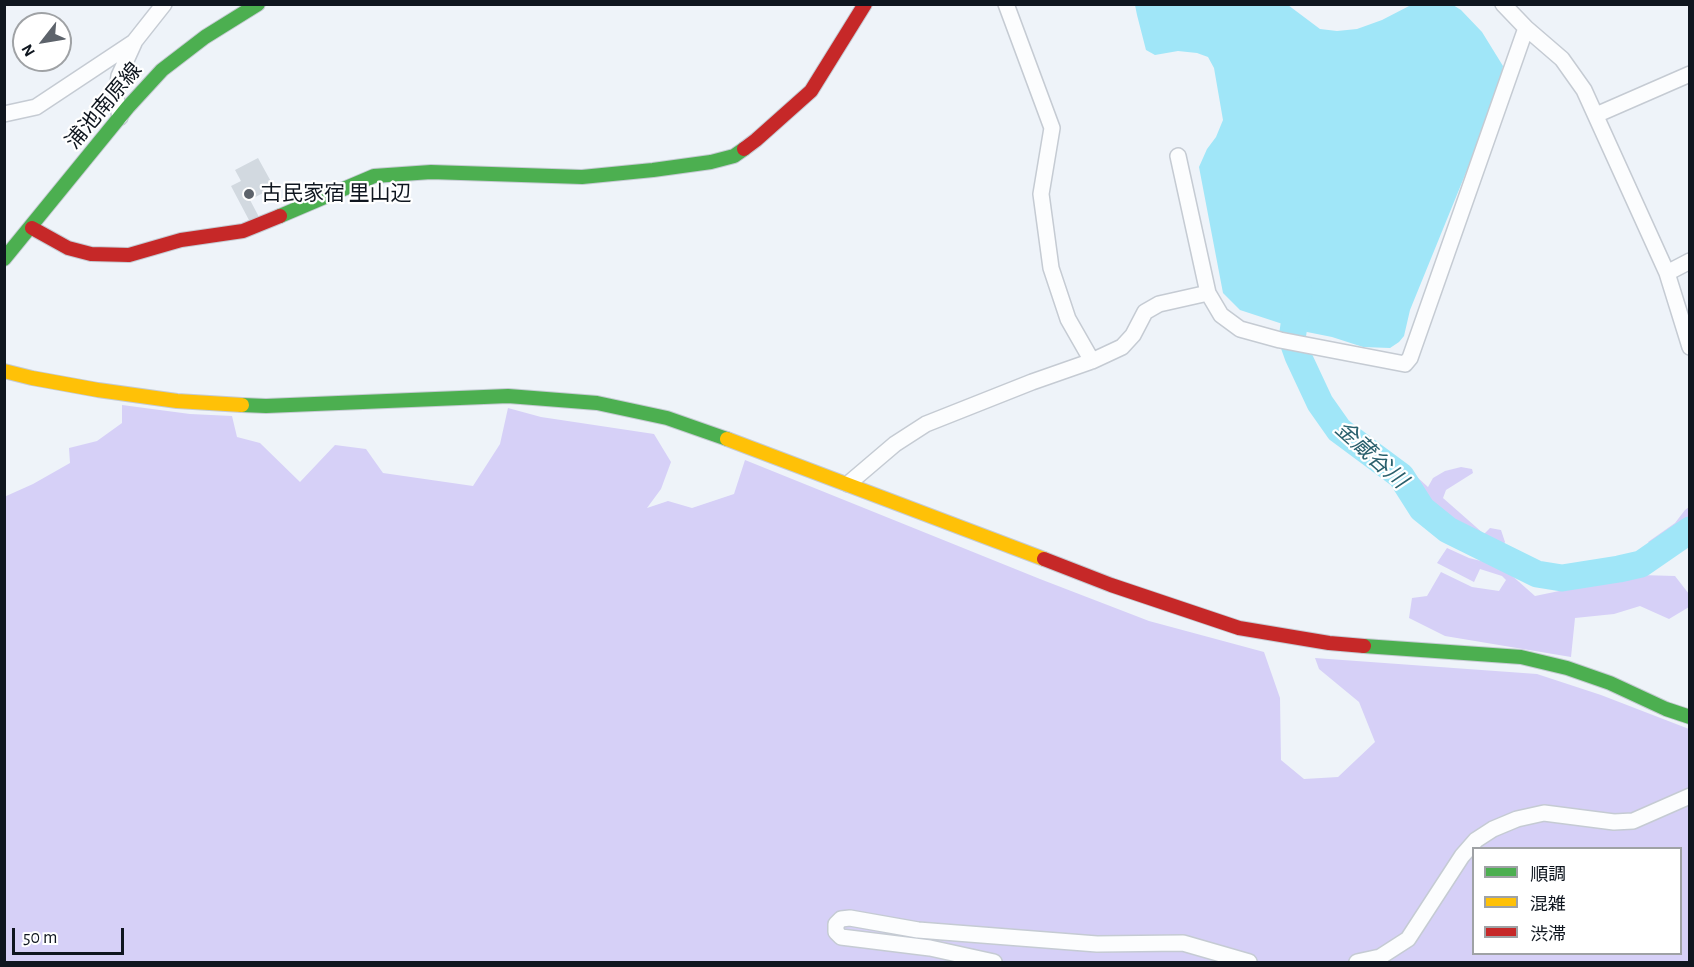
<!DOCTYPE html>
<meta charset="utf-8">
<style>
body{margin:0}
#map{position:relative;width:1694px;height:967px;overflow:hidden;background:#eef3f9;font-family:"Alegreya Sans","Noto Sans JP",sans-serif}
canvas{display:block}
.frame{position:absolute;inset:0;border:6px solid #0f161f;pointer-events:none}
.legend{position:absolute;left:1472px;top:847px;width:210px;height:108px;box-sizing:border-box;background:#fff;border:2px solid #9fa2a5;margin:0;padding:8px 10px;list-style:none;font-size:18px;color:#0f161f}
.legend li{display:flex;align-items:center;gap:12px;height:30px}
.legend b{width:30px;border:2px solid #9fa2a5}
.north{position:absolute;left:12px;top:12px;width:60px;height:60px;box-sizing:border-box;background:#fff;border:2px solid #9fa2a5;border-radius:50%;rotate:239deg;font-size:16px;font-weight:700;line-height:24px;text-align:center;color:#0f161f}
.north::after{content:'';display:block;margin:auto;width:21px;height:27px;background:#5d636b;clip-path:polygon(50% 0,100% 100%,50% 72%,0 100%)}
.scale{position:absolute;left:12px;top:928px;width:112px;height:27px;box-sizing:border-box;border:3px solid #0f161f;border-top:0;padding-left:8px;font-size:18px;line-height:21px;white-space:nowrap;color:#0f161f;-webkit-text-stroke:4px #fff;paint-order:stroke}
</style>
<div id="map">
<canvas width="1694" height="967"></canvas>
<div class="frame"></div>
<ul class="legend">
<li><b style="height:8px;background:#4caf50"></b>順調</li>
<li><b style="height:8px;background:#ffc107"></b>混雑</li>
<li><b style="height:8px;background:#c62828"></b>渋滞</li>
</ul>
<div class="north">N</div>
<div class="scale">50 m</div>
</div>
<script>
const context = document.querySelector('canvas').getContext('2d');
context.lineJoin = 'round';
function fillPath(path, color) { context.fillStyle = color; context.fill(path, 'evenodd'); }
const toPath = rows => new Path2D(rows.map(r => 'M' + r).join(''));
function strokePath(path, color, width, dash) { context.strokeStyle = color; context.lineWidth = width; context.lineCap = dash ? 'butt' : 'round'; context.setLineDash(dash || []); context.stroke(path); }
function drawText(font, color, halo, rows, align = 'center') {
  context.font = font + ' "Alegreya Sans","Noto Sans JP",sans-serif'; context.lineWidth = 4.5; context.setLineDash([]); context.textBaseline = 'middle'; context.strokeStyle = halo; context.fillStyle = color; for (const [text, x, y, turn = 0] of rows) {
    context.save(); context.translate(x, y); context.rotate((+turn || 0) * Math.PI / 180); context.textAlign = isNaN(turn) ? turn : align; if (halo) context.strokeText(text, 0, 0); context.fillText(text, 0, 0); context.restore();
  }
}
fillPath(toPath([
 [122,405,190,414,232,416,237,437,260,443,300,482,335,445,366,449,383,473,473,486,500,444,508,408,541,417,654,434,671,462,661,489,647,508,668,501,692,508,734,494,745,460,1040,579,1149,621,1264,652,1280,698,1281,760,1304,779,1338,777,1375,742,1359,702,1319,669,1315,658,1537,674,1601,695,1689,729,1689,962,5,962,4,497,33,484,70,463,69,448,97,441,122,423],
 [1474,848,1680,848,1680,954,1474,954],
 [1389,460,1403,464,1428,487,1433,478,1445,471,1461,467,1472,469,1473,473,1446,490,1443,498,1484,534,1490,528,1501,530,1505,542,1501,550,1448,524,1427,505,1407,475],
 [1689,507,1689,524,1654,549,1648,542,1675,523,1685,510],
 [1447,548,1469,558,1501,566,1535,596,1564,590,1581,580,1640,575,1675,576,1689,594,1689,607,1669,619,1640,606,1614,614,1575,618,1571,657,1445,636,1409,618,1412,598,1427,596,1441,572,1472,587,1499,591,1506,580,1502,576,1480,569,1474,582,1437,563]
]), '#d6d0f7');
fillPath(toPath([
 [1135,5,1288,5,1320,29,1337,31,1357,29,1382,20,1411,5,1453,5,1461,10,1482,32,1503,66,1500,89,1410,310,1404,336,1399,342,1390,348,1363,347,1332,337,1307,332,1240,310,1223,293,1199,167,1207,149,1216,137,1223,120,1214,68,1208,57,1197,53,1178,51,1155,55,1146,50,1137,15]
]), '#a0e6f8');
strokePath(toPath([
 [1299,291,1292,339,1298,356,1320,403,1339,430,1401,476,1422,509,1448,530,1537,574,1562,578,1619,569,1641,564,1690,530]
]), '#a0e6f8', 27);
fillPath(toPath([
 [258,158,274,187,250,200,259,217,250,222,231,186,241,181,235,170]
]), '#d2d9e0');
const street = toPath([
 [1006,4,1052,128,1041,194,1051,268,1068,319,1092,361],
 [1503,4,1526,28,1562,59,1584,90,1667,273,1690,347],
 [4,114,36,107,134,42,164,4],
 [1596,115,1690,74],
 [120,117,116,98,119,76,134,43],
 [1178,156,1208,293,1221,315,1240,329,1280,340,1405,364,1410,358,1526,28],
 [1667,273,1690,261],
 [848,484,895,444,926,424,1032,382,1092,361,1122,347,1133,335,1145,312,1159,304,1208,293],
 [994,962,930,948,841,937,836,932,836,924,841,919,850,918,918,930,1097,944,1183,943,1249,962],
 [1357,962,1380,957,1408,939,1462,856,1476,840,1493,829,1517,819,1544,813,1614,822,1633,821,1690,796]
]);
const fast = toPath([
 [280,216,374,176,431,172,582,177,653,170,711,162,734,156,744,149],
 [4,259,128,107,162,70,205,37,258,4],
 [242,405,266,406,508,396,597,403,667,418,727,439],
 [1364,646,1521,657,1567,668,1610,683,1666,709,1690,717]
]);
const slow = toPath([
 [4,371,32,378,98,390,177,401,242,405],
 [727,439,1044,559]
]);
const jam = toPath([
 [744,149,756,140,811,91,865,4],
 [32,228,68,248,91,254,129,255,181,240,243,231,280,216],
 [1044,559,1111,585,1239,628,1329,643,1364,646]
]);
strokePath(street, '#c5cbd3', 18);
strokePath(fast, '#c5cbd3', 16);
strokePath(slow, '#c5cbd3', 16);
strokePath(jam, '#c5cbd3', 16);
strokePath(street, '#fcfdfe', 15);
strokePath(fast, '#4caf50', 14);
strokePath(slow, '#ffc107', 14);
strokePath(jam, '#c62828', 14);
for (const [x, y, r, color] of [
 [249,194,6,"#5d636b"]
]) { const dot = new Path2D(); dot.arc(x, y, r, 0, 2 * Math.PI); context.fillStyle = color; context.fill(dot); strokePath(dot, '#fff', 2); }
drawText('21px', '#0f161f', '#fff', [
 ["浦池南原線",104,106,-50]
]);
drawText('21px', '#0f161f', '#fff', [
 ["古民家宿 里山辺",261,194]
], 'left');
drawText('italic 22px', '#2a606d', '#fff', [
 ["金蔵谷川",1371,455,42]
]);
</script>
